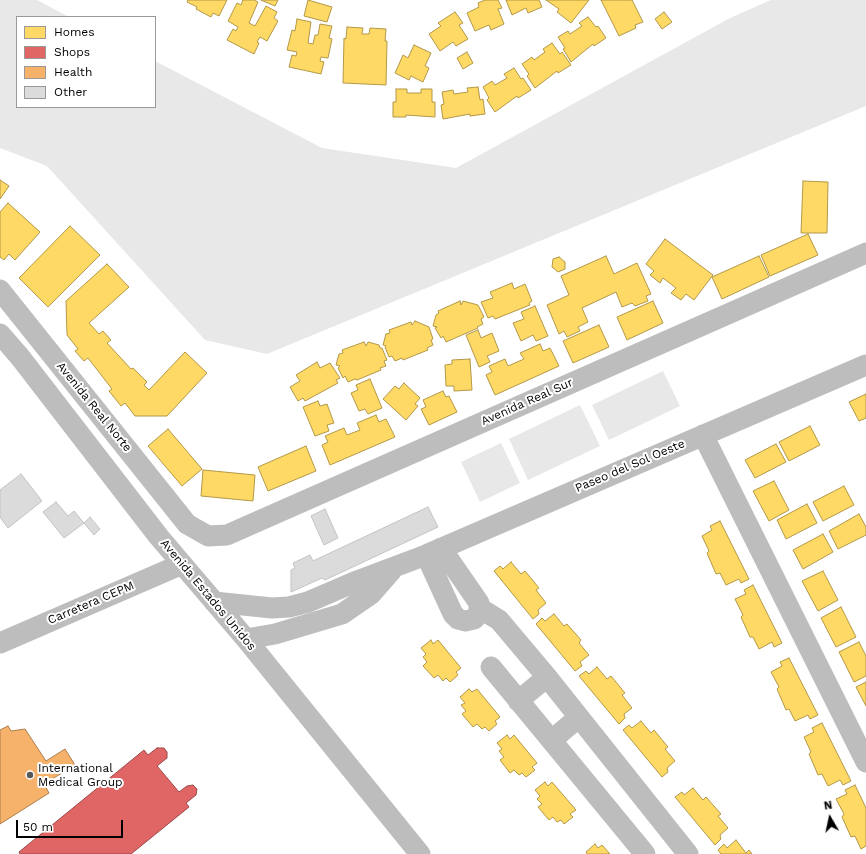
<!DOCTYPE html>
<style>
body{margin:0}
#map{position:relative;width:866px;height:854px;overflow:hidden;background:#fff;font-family:"Work Sans",sans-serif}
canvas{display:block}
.legend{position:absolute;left:16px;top:16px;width:140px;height:92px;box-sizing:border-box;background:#fff;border:1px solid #999;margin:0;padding:5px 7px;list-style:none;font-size:12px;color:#000}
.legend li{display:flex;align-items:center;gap:8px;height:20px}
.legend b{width:20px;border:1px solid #999}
.north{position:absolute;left:810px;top:798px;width:40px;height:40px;-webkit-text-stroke:3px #fff;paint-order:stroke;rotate:351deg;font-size:11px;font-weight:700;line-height:16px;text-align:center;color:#000}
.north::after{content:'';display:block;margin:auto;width:14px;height:18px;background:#000;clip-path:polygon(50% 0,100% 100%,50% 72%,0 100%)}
.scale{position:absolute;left:16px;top:820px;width:107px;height:18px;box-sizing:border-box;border:2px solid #000;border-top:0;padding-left:5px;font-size:12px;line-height:14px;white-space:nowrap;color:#000;-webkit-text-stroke:3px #fff;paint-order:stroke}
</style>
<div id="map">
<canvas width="866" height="854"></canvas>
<ul class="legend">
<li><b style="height:11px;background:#ffd966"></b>Homes</li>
<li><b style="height:11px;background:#e06666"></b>Shops</li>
<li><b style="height:11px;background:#f6b26b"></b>Health</li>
<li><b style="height:11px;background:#dbdbdb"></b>Other</li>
</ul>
<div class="north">N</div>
<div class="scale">50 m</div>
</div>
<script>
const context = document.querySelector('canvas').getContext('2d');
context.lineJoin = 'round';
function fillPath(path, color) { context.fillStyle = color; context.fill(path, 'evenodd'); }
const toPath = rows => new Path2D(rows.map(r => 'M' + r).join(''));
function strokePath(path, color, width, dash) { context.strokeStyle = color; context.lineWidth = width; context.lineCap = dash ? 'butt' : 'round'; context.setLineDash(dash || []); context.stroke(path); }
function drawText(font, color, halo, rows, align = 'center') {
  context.font = font + ' "Work Sans",sans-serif'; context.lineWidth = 4; context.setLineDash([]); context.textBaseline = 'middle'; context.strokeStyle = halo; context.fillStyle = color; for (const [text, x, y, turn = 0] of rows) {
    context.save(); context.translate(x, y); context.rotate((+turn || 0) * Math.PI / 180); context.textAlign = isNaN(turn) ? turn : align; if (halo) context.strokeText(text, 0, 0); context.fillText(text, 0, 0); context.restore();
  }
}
fillPath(toPath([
 [0,0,37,0,69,17,17,17,17,107,155,107,155,61,322,148,456,168,730,18,771,0,866,0,866,106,267,354,205,340,47,166,0,148],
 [663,371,680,406,609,440,592,405],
 [580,405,600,446,528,480,509,439],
 [501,443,520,483,480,502,461,462]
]), '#e8e8e8');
const homes = toPath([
 [188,0,227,0,219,16,213,13,211,17,196,9,197,7,187,2,188,0],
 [243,0,254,0,258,2,249,23,255,26,266,6,277,12,274,18,278,21,267,41,260,37,257,42,259,43,254,54,227,40,233,29,236,31,238,27,228,21,237,3,241,5,243,0],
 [261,0,278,0,275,6,261,0],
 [308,0,332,7,327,22,304,16,308,0],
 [485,0,498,0,502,8,498,9,504,24,491,30,489,25,475,31,467,13,479,7,478,3,485,0],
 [506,0,539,0,542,7,528,13,526,8,512,15,506,0],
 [546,0,589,0,571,23,557,12,559,9,546,0],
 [601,0,632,0,643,22,635,25,636,28,619,36,601,0],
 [455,12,463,23,459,25,468,39,456,46,453,42,440,51,429,34,441,26,438,23,455,12],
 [664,12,672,22,662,29,655,19,664,12],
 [588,17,596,27,598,26,606,38,594,46,593,44,571,62,563,49,565,48,558,37,568,31,570,34,582,26,579,23,588,17],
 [297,19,311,22,308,43,313,44,315,35,318,35,320,24,332,26,329,38,332,39,328,58,321,57,320,61,324,62,321,74,289,67,292,55,296,56,297,52,287,50,292,30,295,31,297,19],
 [347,27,363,28,362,34,369,34,370,28,386,29,385,41,387,41,386,85,343,83,344,38,346,39,347,27],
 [552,43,560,54,562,52,571,65,558,73,557,71,535,88,527,76,529,74,522,64,532,57,534,60,545,52,543,49,552,43],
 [414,45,431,53,425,66,429,68,423,82,411,76,409,80,395,73,403,55,408,58,414,45],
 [467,52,473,63,463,69,457,58,467,52],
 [514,68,521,79,523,78,531,90,518,98,517,96,495,112,487,100,489,98,483,87,492,81,495,85,507,78,504,74,514,68],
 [478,87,480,100,483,99,485,114,470,116,470,114,443,119,441,105,444,104,442,92,453,90,454,94,468,92,467,88,478,87],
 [396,89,407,89,407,93,421,93,421,89,432,89,432,102,435,102,435,117,406,115,406,117,393,117,393,102,396,102,396,89],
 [0,180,9,186,0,199,0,180],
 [803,181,828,182,827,233,801,233,803,181],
 [8,203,40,232,15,260,9,254,4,260,0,257,0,212,8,203],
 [70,226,100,255,48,307,19,278,70,226],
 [808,234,818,255,770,276,761,255,808,234],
 [665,239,713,275,694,300,686,294,681,300,671,293,676,288,663,278,660,283,650,275,654,271,646,264,665,239],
 [606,256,614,274,637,263,651,294,646,296,648,301,635,306,632,303,622,307,616,292,582,308,588,322,578,327,580,331,567,337,564,331,559,334,547,305,569,295,561,276,606,256],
 [759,256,769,277,722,299,712,277,759,256],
 [559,257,565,262,565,269,558,272,552,267,553,259,559,257],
 [107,264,129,287,89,323,99,334,103,331,111,340,107,343,131,369,133,368,147,382,144,385,149,390,185,352,207,373,167,416,135,416,125,403,121,406,109,391,112,389,88,358,84,361,75,351,78,349,67,335,66,301,107,264],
 [512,283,514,289,525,284,532,301,529,303,530,305,495,319,493,316,488,318,481,302,493,298,490,292,512,283],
 [460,301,461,305,463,301,478,305,484,317,481,319,483,324,477,327,478,328,446,342,443,336,441,338,435,328,437,327,433,326,436,315,439,313,438,311,460,301],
 [653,301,663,323,627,340,617,317,653,301],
 [535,306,548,336,536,341,533,335,521,341,513,323,524,319,521,312,535,306],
 [415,321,429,327,433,339,431,340,433,345,427,348,428,350,403,360,402,358,395,361,392,356,389,357,385,347,386,346,383,345,386,334,390,333,389,330,411,322,412,325,415,321],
 [599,325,609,347,573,363,563,341,599,325],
 [478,330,481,338,492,333,499,351,487,356,490,362,479,367,466,335,478,330],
 [364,342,366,346,368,342,379,345,380,348,382,348,387,360,384,361,386,366,380,368,381,370,357,380,355,379,348,382,345,376,343,378,338,368,340,366,336,365,339,354,343,353,342,350,364,342],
 [540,344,543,351,550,348,559,366,495,395,486,375,492,372,489,366,505,359,508,366,524,359,520,353,540,344],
 [470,359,472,390,454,391,454,386,446,386,445,365,452,364,452,360,470,359],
 [317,362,320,368,330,363,340,378,336,380,338,383,305,401,303,398,298,401,290,387,300,381,296,375,317,362],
 [370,379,382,408,368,414,365,409,359,411,351,393,358,390,356,385,370,379],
 [404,383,420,398,415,404,418,406,406,420,383,399,395,386,399,389,404,383],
 [443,391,446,397,449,396,457,412,429,425,421,409,426,407,423,400,443,391],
 [866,394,866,418,859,421,849,402,866,394],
 [318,401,320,406,327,404,334,423,327,425,329,431,315,436,303,407,318,401],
 [376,415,379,422,386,419,395,437,330,465,322,445,328,442,325,436,344,428,347,435,360,430,357,423,376,415],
 [810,426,820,445,789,461,779,442,810,426],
 [168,429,202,469,182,486,148,446,168,429],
 [776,444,786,462,755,478,745,460,776,444],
 [306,446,316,471,268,491,258,467,306,446],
 [203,470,255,475,253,501,201,496,203,470],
 [774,481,789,510,769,521,753,491,774,481],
 [844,486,854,505,823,521,813,502,844,486],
 [807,504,817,523,786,539,777,520,807,504],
 [859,514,866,527,866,535,838,549,829,531,859,514],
 [720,521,749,579,741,583,739,579,726,585,720,573,716,574,707,553,709,551,702,536,712,530,710,526,720,521],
 [823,534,833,552,803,569,793,550,823,534],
 [511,562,521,574,525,571,539,588,536,590,546,603,538,610,539,614,533,619,494,571,500,566,503,569,511,562],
 [823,571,838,600,818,611,802,581,823,571],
 [753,585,782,643,774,647,772,642,759,649,753,637,750,637,741,617,743,615,735,599,746,594,744,590,753,585],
 [841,607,856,637,836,647,821,618,841,607],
 [554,614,564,626,567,624,581,640,579,643,589,655,580,662,582,666,575,671,536,624,542,618,545,621,554,614],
 [431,640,433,644,438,640,461,668,456,672,458,675,450,682,446,678,443,681,438,675,434,678,423,666,427,662,423,657,426,654,421,648,431,640],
 [859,642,866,656,866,676,854,682,839,652,859,642],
 [789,658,818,715,810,719,808,715,795,721,789,709,786,710,777,689,779,687,771,672,782,666,780,662,789,658],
 [597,667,607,679,611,676,625,693,622,695,632,708,624,714,625,718,619,724,579,676,586,671,589,674,597,667],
 [866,682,866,706,856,687,866,682],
 [469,689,472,692,477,689,500,717,495,721,497,724,489,731,485,727,482,729,477,724,473,727,462,714,466,711,461,705,465,703,460,697,469,689],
 [641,721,651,733,654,730,668,747,665,749,675,761,667,768,668,772,662,777,623,730,629,725,632,728,641,721],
 [822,723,851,781,843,785,840,780,828,786,822,774,818,775,809,754,811,752,804,737,814,732,812,728,822,723],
 [507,735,510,739,514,735,537,763,532,767,535,770,526,777,522,773,519,775,514,770,510,773,500,760,504,757,499,751,502,749,497,743,507,735],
 [545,782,548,786,552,782,576,810,570,814,573,817,564,824,561,820,557,822,553,817,549,820,538,807,542,804,537,799,540,796,535,790,545,782],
 [855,785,866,808,866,846,861,849,855,836,851,837,842,817,844,814,836,799,847,794,845,790,855,785],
 [693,788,703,800,706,797,721,814,718,816,728,828,720,835,721,839,715,845,675,797,682,792,684,795,693,788],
 [736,840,746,853,749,850,752,854,721,854,718,850,724,844,727,848,736,840],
 [595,844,598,848,602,845,610,854,587,854,586,852,595,844]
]);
fillPath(homes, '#ffd966');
strokePath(homes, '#b29847', 1);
const shops = toPath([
 [157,748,164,748,167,752,167,758,157,766,179,792,187,786,193,785,197,789,196,795,186,803,189,807,131,854,20,854,19,852,144,750,148,755,157,748]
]);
fillPath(shops, '#e06666');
strokePath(shops, '#9d4747', 1);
const health = toPath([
 [8,726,11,731,25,729,46,761,65,749,75,765,44,784,49,793,0,824,0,730,8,726]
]);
fillPath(health, '#f6b26b');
strokePath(health, '#ac7d4b', 1);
const building = toPath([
 [21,474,42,501,8,528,0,517,0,490,21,474],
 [56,502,68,516,74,511,84,523,64,538,43,512,56,502],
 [428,507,438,527,325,580,322,578,291,592,291,570,295,568,293,563,310,555,313,561,428,507],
 [325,509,338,538,324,545,311,516,325,509],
 [90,517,100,529,94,535,84,523,90,517]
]);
fillPath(building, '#dbdbdb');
strokePath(building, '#c3c3c3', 1);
strokePath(toPath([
 [0,290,187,524,208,536,227,535,866,253],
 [0,334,20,357,159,537,246,639,420,854],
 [703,435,866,762],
 [426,555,453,614,458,619,465,621,474,619,479,614,479,603,441,548],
 [214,602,272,608,289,607,308,602,357,581,426,555,866,365],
 [481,609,499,620,547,677,688,854],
 [246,639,275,634,342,614,371,594,392,570],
 [0,643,182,564],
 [491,667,645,854],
 [518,701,547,677],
 [552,740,579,717]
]), '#bdbdbd', 21);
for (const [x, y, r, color] of [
 [30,775,4,"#595959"]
]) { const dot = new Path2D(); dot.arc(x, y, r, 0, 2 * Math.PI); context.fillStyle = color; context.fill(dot); strokePath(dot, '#fff', 1.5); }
drawText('12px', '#000', '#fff', [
 ["Avenida Real Sur",527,402,-24],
 ["Avenida Real Norte",94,407,51],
 ["Paseo del Sol Oeste",630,466,-23],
 ["Avenida Estados Unidos",208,595,50],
 ["Carretera CEPM",91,603,-23]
]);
drawText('12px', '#000', '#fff', [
 ["International",38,768],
 ["Medical Group",38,782]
], 'left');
</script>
